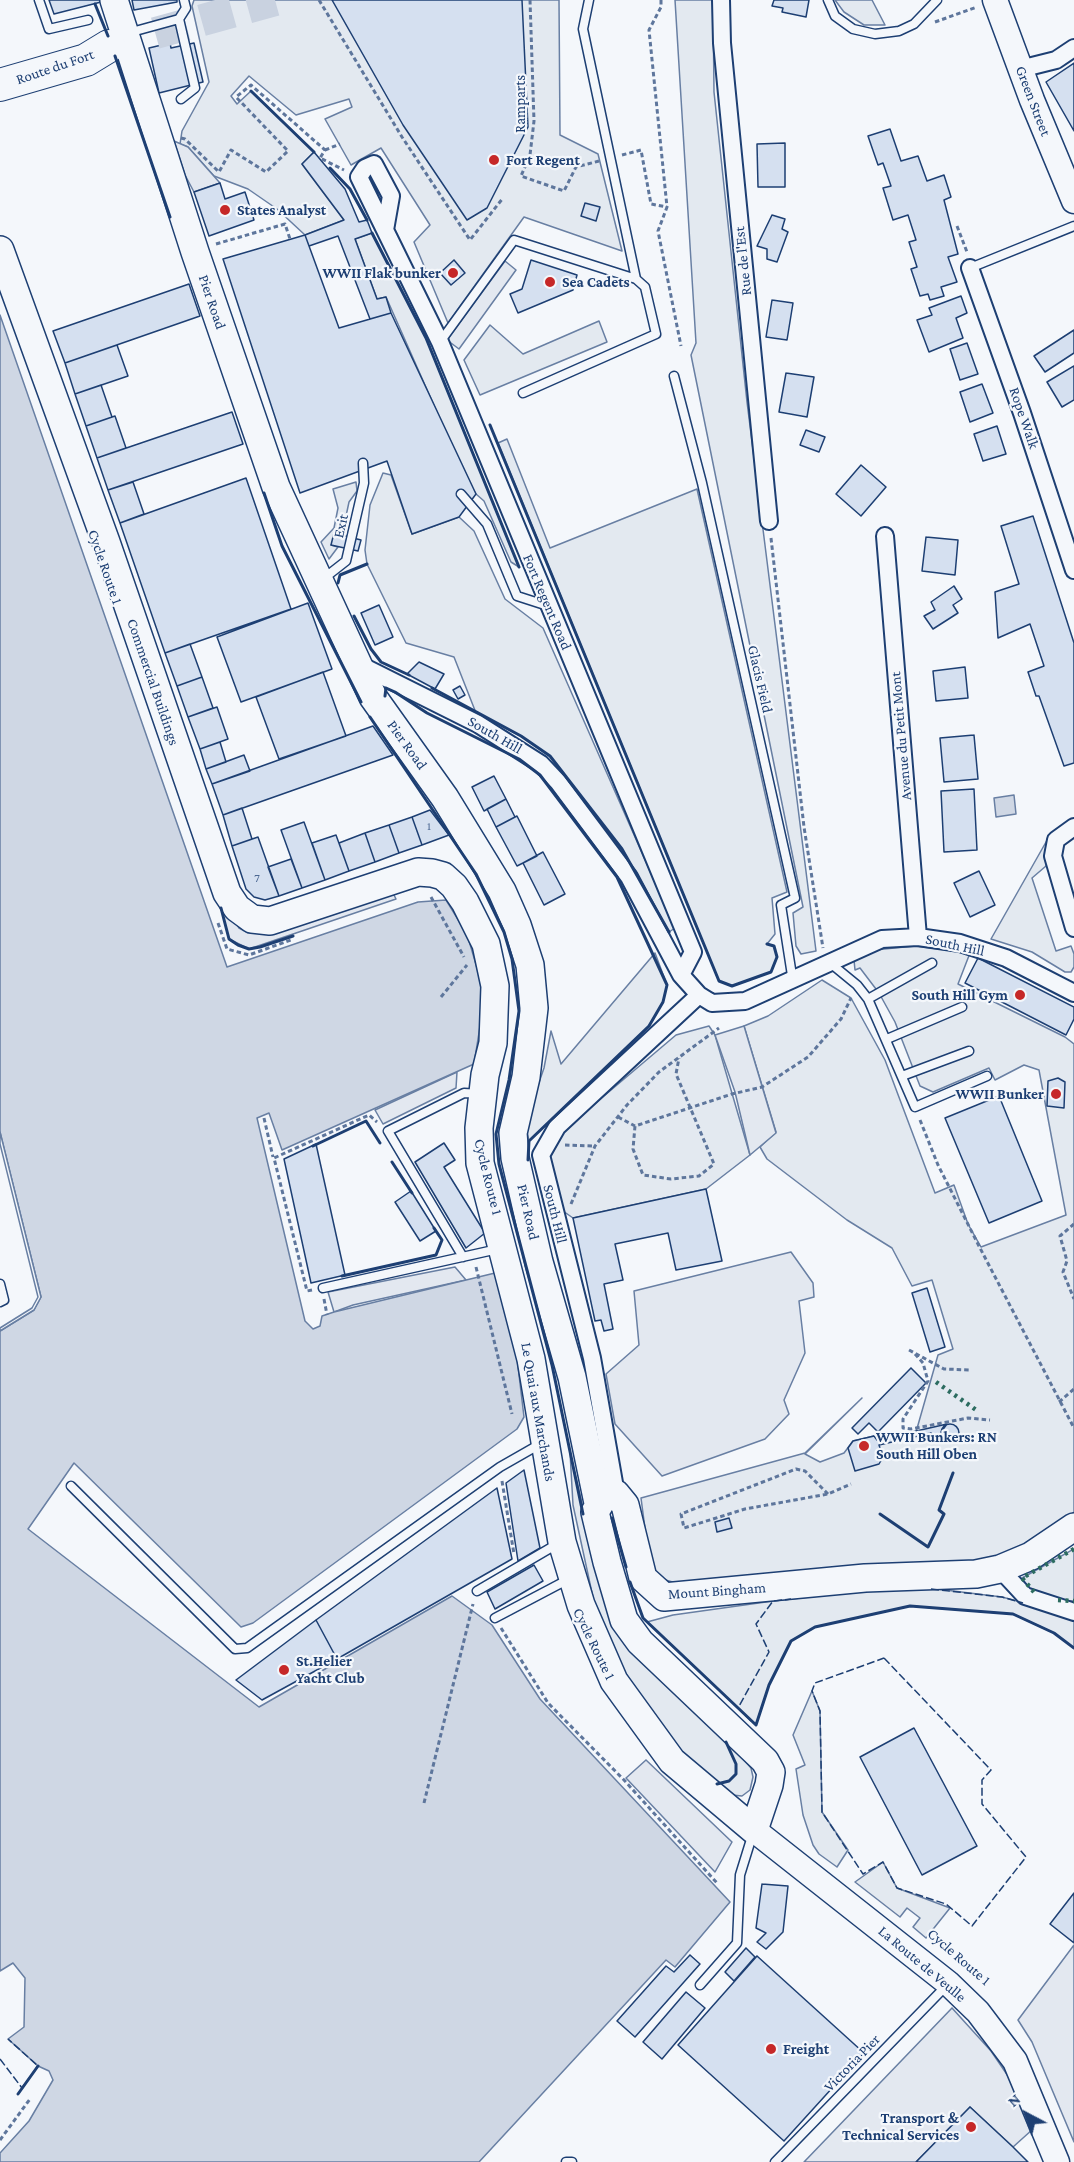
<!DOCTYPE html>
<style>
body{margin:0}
#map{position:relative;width:1074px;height:2162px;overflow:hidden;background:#f4f7fb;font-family:"Crimson Pro",serif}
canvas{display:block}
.north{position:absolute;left:996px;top:2084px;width:60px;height:60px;-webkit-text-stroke:4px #f4f7fb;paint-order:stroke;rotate:319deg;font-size:16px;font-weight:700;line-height:24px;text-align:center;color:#1d3f73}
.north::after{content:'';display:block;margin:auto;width:21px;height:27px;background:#1d3f73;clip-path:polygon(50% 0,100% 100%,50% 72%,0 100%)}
</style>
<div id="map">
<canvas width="1074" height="2162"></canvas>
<div class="north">N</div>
</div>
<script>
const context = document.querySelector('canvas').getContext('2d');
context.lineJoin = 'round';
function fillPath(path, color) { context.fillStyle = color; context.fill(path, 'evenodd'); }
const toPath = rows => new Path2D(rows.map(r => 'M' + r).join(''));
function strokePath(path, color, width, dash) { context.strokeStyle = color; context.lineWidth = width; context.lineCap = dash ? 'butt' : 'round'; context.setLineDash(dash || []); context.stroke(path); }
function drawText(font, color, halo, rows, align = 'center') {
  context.font = font + ' "Crimson Pro",serif'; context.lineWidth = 4.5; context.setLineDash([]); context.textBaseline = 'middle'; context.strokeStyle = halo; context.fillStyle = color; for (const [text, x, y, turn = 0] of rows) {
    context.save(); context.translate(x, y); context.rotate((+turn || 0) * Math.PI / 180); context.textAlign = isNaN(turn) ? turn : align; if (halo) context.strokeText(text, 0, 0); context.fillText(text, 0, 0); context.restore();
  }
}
const green = toPath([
 [194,0,559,0,560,135,598,154,622,251,524,217,448,323,414,242,430,225,381,148,351,165,325,119,352,107,349,99,296,115,249,76,231,96,237,104,251,91,314,152,302,164,344,220,305,235,277,209,248,189,214,176,188,147,180,144,182,131,209,82,192,6,194,0],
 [675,0,713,0,714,92,747,402,816,951,801,954,796,946,793,913,803,907,691,355,696,343,675,0],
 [835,0,872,0,885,25,864,25,844,12,835,0],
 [372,233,426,338,519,567,511,562,484,501,476,494,467,480,386,297,377,299,355,239,372,233],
 [599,321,607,342,480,395,464,360,490,325,523,354,599,321],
 [507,439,550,548,697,489,787,892,772,898,775,934,767,944,774,946,777,957,771,972,732,986,719,981,498,443,507,439],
 [383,473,391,475,412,534,459,517,474,531,505,599,543,628,675,928,669,932,622,849,550,756,521,736,476,713,454,657,406,643,367,564,365,550,370,505,383,473],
 [356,482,357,491,349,502,342,535,331,545,338,547,329,559,321,542,334,528,338,508,333,489,356,482],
 [1050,835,1046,866,1032,878,1056,951,1071,946,1074,954,1074,967,1071,972,1065,972,1032,952,991,939,1050,835],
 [915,946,970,953,958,984,1065,1037,1074,1044,1074,1512,1023,1548,986,1561,676,1583,662,1579,655,1572,649,1559,641,1498,805,1453,862,1398,805,1454,820,1462,844,1453,853,1441,874,1436,877,1440,916,1432,938,1355,953,1349,932,1280,912,1286,892,1248,847,1220,767,1159,760,1147,776,1132,744,1026,768,1016,822,980,851,998,885,1060,935,1193,954,1185,968,1224,981,1247,1066,1215,1039,1070,1024,1065,995,1080,989,1068,933,1092,920,1086,895,1022,879,993,860,968,855,970,854,960,874,950,915,946],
 [655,953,667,985,663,1002,649,1026,529,1141,525,1123,544,1068,551,1031,561,1064,655,953],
 [709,1026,715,1035,750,1155,706,1189,573,1218,563,1211,550,1158,565,1129,676,1035,709,1026],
 [570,1452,603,1594,751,1768,753,1777,750,1790,742,1796,732,1795,689,1764,621,1667,597,1616,573,1505,570,1452],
 [1074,1549,1074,1601,1053,1600,1030,1590,1022,1578,1074,1549],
 [893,1588,929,1588,1002,1597,1032,1605,1074,1620,1074,1648,1054,1633,1013,1614,910,1606,815,1627,791,1641,769,1685,756,1725,647,1622,673,1615,773,1601,893,1588],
 [812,1691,820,1711,822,1812,848,1850,837,1867,819,1854,813,1845,803,1815,796,1769,805,1765,793,1735,812,1691],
 [883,1862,897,1888,950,1908,926,1938,913,1927,920,1918,907,1908,900,1917,855,1882,883,1862]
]);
fillPath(green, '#e3e9f0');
strokePath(green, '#687fa3', 1.5);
const parking = toPath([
 [174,141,188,147,220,183,194,192,185,175,174,141],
 [505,261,516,270,459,349,447,340,505,261],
 [392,891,396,899,249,949,229,939,221,908,226,907,239,928,248,933,261,933,392,891],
 [744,1026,776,1133,750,1155,735,1092,715,1035,744,1026],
 [457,1072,456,1088,383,1124,375,1110,457,1072],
 [791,1252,813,1283,814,1297,799,1301,805,1353,784,1400,789,1414,765,1439,662,1476,615,1424,606,1374,639,1345,634,1291,791,1252],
 [455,1267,466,1280,353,1305,334,1312,328,1292,455,1267],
 [646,1760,732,1842,715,1872,626,1778,646,1760],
 [1074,1945,1074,2142,1032,2042,1018,2020,1074,1945],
 [952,2008,991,2051,1008,2076,1033,2129,1013,2147,970,2107,916,2162,804,2162,952,2008]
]);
fillPath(parking, '#e3e8f0');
strokePath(parking, '#687fa3', 1.5);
const water = toPath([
 [0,315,227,967,418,902,446,900,467,934,485,995,474,1064,282,1150,269,1113,257,1118,305,1321,313,1329,320,1326,322,1316,334,1312,495,1273,515,1341,524,1417,517,1429,253,1623,241,1627,74,1463,28,1529,259,1707,452,1596,492,1625,540,1699,730,1902,675,1967,666,1960,479,2162,0,2162,0,2153,29,2121,53,2080,49,2071,38,2066,8,2039,24,2027,25,1978,13,1963,0,1971,0,1331,34,1310,41,1297,0,1132,0,315],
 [1014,795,1016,814,996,817,994,798,1014,795]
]);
fillPath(water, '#cfd7e4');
strokePath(water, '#687fa3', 1.5);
const pier = toPath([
 [0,1132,41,1297,34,1310,0,1331,0,1328,32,1308,38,1297,0,1144,0,1132]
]);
fillPath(pier, '#f4f7fb');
strokePath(pier, '#687fa3', 1.5);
const building = toPath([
 [49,0,100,0,101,2,54,14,49,0],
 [132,0,177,0,177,2,134,10,132,0],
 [332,0,522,0,528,127,487,208,467,220,403,125,332,0],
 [774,0,809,0,806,17,782,12,783,8,772,6,774,0],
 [170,43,171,48,194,43,203,82,159,93,149,48,170,43],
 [1074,63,1074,131,1046,82,1074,63],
 [890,129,901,161,918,156,927,181,944,175,951,197,944,200,958,254,948,257,957,282,941,287,944,296,930,300,928,294,920,296,911,269,917,267,909,242,916,240,908,215,893,220,883,188,891,186,883,163,878,165,868,136,890,129],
 [785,143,785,187,758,187,757,144,785,143],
 [314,152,345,189,359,222,367,220,372,233,355,239,377,299,386,297,391,313,370,319,338,236,309,246,305,235,344,220,302,164,314,152],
 [220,183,225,199,245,192,254,220,209,236,194,192,220,183],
 [585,203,600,207,596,221,581,216,585,203],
 [772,215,785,219,782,229,788,232,777,262,767,259,767,249,757,246,772,215],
 [305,235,339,328,391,313,476,494,459,517,412,534,387,461,300,493,223,259,305,235],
 [454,260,465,273,451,285,440,273,454,260],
 [531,260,577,275,573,290,518,313,510,294,522,289,531,260],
 [189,284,200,316,65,363,53,331,189,284],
 [961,296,967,313,956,318,963,338,929,352,917,320,932,315,929,308,961,296],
 [772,300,793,303,787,340,766,337,772,300],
 [1074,330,1074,353,1045,372,1034,356,1074,330],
 [967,343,978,374,960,380,950,349,967,343],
 [117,345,128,376,75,394,65,363,117,345],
 [1074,366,1074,400,1062,407,1047,382,1074,366],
 [786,373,814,377,807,417,779,412,786,373],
 [982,384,993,413,970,422,960,392,982,384],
 [101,385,112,417,86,426,75,394,101,385],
 [232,412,243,444,108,490,97,458,232,412],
 [115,416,126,448,97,458,86,426,115,416],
 [997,426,1006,454,983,461,974,434,997,426],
 [806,430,825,437,819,452,800,445,806,430],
 [861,465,886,487,861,516,836,494,861,465],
 [246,478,291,609,165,653,120,523,246,478],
 [133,482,144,514,120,523,108,490,133,482],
 [1033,516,1074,643,1074,763,1064,766,1039,696,1036,696,1028,672,1044,666,1030,624,998,638,995,592,1019,584,1001,526,1033,516],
 [334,533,361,540,358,551,331,545,334,533],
 [926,537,958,540,955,575,922,571,926,537],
 [954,586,962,599,953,605,958,613,933,629,924,616,935,610,931,602,954,586],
 [308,603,332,669,241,702,217,637,308,603],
 [379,605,393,637,375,645,361,613,379,605],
 [190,644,202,677,177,686,165,653,190,644],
 [419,662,444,674,435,689,407,674,419,662],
 [965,667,968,698,936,701,933,671,965,667],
 [323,672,346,736,279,759,256,697,323,672],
 [202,677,213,708,188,717,177,686,202,677],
 [460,686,465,695,458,699,453,690,460,686],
 [217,707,228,739,200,749,188,717,217,707],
 [373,726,393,755,223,815,212,784,373,726],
 [974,735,978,779,944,782,940,738,974,735],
 [220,742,226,762,206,769,200,749,220,742],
 [244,755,250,771,212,784,206,769,244,755],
 [494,776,506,799,484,811,472,787,494,776],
 [974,789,977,850,944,852,941,791,974,789],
 [506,799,515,817,496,827,487,809,506,799],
 [242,808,252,839,232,846,223,815,242,808],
 [430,810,449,835,422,845,412,817,430,810],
 [517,816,537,856,517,866,496,827,517,816],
 [412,817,422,845,399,853,389,825,412,817],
 [304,822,325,880,302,888,281,830,304,822],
 [389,825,399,853,375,862,365,833,389,825],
 [365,833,375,862,349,871,339,843,365,833],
 [336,835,349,871,325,880,312,843,336,835],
 [258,837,279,896,265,900,254,897,246,889,232,846,258,837],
 [543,852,565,894,544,905,523,863,543,852],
 [291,859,302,888,279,896,268,867,291,859],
 [979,871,995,905,970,917,954,883,979,871],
 [978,958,1074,1007,1074,1019,1066,1035,965,983,978,958],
 [1058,1078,1065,1082,1064,1108,1047,1106,1048,1081,1058,1078],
 [999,1096,1042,1201,989,1223,945,1118,999,1096],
 [444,1143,455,1160,444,1167,485,1233,466,1248,415,1162,444,1143],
 [316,1144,345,1275,311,1283,284,1159,316,1144],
 [706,1189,722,1261,676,1270,668,1233,615,1244,623,1280,604,1284,613,1329,604,1331,601,1320,595,1321,573,1218,706,1189],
 [411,1191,436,1231,420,1241,395,1202,411,1191],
 [927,1288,945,1347,930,1352,912,1293,927,1288],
 [911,1368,926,1383,878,1432,869,1423,858,1434,852,1428,911,1368],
 '941 1433a9 9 0 1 1 18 0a9 9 0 1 1-18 0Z',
 [947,1424,941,1432,943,1440,938,1439,931,1433,879,1445,883,1457,879,1464,855,1471,848,1448,853,1441,874,1436,877,1440,947,1424],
 [524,1470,540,1548,518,1561,506,1483,524,1470],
 [497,1488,512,1559,337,1659,316,1620,497,1488],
 [729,1518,732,1528,717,1532,715,1522,729,1518],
 [534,1565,543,1581,495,1609,487,1592,534,1565],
 [316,1620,337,1659,262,1700,236,1680,316,1620],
 [914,1728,977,1846,922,1875,860,1757,914,1728],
 [762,1884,788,1886,783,1932,766,1949,757,1942,766,1933,756,1928,762,1884],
 [1074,1893,1074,1943,1050,1924,1074,1893],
 [746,1948,755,1957,734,1981,725,1972,746,1948],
 [690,1955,700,1964,635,2037,617,2021,666,1966,674,1972,690,1955],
 [757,1956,864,2053,784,2141,678,2045,757,1956],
 [686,1992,705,2008,662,2059,643,2042,686,1992],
 [970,2107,1013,2147,1028,2162,916,2162,970,2107]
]);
fillPath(building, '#d5e0f0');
strokePath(building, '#1d3f73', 1.5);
strokePath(toPath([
 [109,46,275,0]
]), '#c9d2e0', 32, [32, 16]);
const lane = toPath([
 [39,0,49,29,88,20],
 [828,0,835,16,853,29,875,34,899,31,914,24,937,0],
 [179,19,195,88,181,99],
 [128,33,179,19,186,8,184,0],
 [970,268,1074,226],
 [440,342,514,240,636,279,583,29,589,0],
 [674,376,702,483,795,898,781,905,793,982],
 [523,393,656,334,645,287,636,279],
 [461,494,487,524,517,596,548,606],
 [323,579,346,561,364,483,363,463],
 [829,962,857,985,868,999,915,1107,987,1076],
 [868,999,932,963],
 [887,1039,962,1007],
 [902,1076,969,1051],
 [463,1257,388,1131,464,1093,481,1094],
 [0,1284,4,1300,0,1302],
 [323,1288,498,1249],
 [71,1486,235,1649,247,1648,500,1467,542,1443],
 [477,1591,559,1543],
 [495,1618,569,1579],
 [700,1985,737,1943,740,1875,753,1833],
 [566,2162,572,2162],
 [775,2162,946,1986]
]);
const street = toPath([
 [721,0,722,43,769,521],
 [1020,69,1056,60,1074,48],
 [385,230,391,196,374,164,365,168,359,177,385,230,440,342,693,952,681,975],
 [970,268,1022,413,1074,570],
 [885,536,918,937],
 [358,664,478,724,541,764,558,782,629,877,681,975,699,995],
 [1074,827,1056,840,1053,856,1074,928],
 [616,1494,592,1358,541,1155,557,1127,699,995,712,1003,745,1001,882,939,918,937,960,943,1006,958,1074,993],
 [1000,1569,1025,1596,1074,1612]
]);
const secondary = toPath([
 [995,0,1032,100,1074,201],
 [754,1830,948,1983,978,2012,1015,2061,1057,2162]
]);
const primary = toPath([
 [114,0,195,252,276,487,373,697,445,798,502,891,517,925,530,965,534,1008,526,1077,513,1133,515,1158,539,1262,572,1377,598,1503],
 [0,250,106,542,227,893,237,908,252,919,270,921,418,872,432,873,443,876,454,886,465,902,486,944,495,986,493,1043,485,1075,479,1128,480,1163,531,1359,562,1542,581,1605,614,1681,672,1761,754,1830,769,1785,771,1772,765,1761,640,1642,624,1620,607,1562,595,1512,605,1495,616,1494,625,1505,643,1578,664,1597,865,1578,976,1574,1000,1569,1031,1556,1074,1527]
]);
const highway = toPath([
 [0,85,86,60,109,46]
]);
strokePath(lane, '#1d3f73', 11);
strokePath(street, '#1d3f73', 20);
strokePath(secondary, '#1d3f73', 27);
strokePath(primary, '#1d3f73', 30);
strokePath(highway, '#1d3f73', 34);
strokePath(toPath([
 [319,0,402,137,470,240,503,198],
 [530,0,534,121,530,155,521,176,564,191,576,167,599,161],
 [661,0,661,7,649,30,667,207,658,231,681,346],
 [935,22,977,7],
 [181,138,185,139,219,172,231,150,266,172,288,151,236,97,251,85,325,150,320,158,344,170],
 [325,150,340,144],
 [622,155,641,150,651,204,667,207],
 [957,226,967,252],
 [216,244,285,224,290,239],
 [771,538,804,827,823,948],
 [431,897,464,957],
 [218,923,227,949,249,955,291,940],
 [441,997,467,965],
 [618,1117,635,1126,732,1094,762,1087,808,1057,841,1019,851,998],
 [264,1118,273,1157],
 [920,1120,938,1165,980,1248,1074,1428],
 [635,1126,633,1149,643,1175,671,1179,699,1176,714,1164,676,1074,679,1058],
 [565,1145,594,1146],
 [571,1204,595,1146,627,1105,659,1072,719,1028],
 [1074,1224,1060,1236,1067,1261,1063,1272,1074,1299],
 [476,1267,512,1414],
 [312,1290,307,1291,274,1158,369,1115,377,1122],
 [324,1299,327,1315],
 [909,1350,944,1369,970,1370],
 [915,1354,923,1363,928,1381,903,1419,903,1428,911,1429,968,1418,990,1420],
 [1059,1402,1074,1389],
 [502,1481,514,1554],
 [828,1494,805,1471,796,1469,681,1514,684,1528,745,1509,828,1494,851,1484],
 [501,1628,548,1703,624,1780,717,1883],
 [424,1803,473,1604],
 [0,2140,30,2099]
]), '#5e769c', 3, [4.5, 3]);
strokePath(lane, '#f4f7fb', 8);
strokePath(street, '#f4f7fb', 16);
strokePath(secondary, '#f4f7fb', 24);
strokePath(primary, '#f4f7fb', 27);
strokePath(highway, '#f4f7fb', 32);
strokePath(toPath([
 [936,1382,979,1412],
 [1034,1592,1022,1578,1074,1549],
 [1058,1600,1074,1601]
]), '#2c6c60', 4.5, [3, 4.5]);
strokePath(toPath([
 [931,1589,1002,1597,1023,1603],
 [884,1658,991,1770,982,1780,982,1804,1026,1857,972,1926,946,1904,897,1888,883,1862,863,1874,822,1812,820,1711,812,1691,815,1683,884,1658],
 [751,1721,738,1708,769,1652,756,1624,773,1601,791,1599],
 [0,2059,22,2088,38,2066,8,2039]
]), '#1d3f73', 1.5, [8, 3]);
strokePath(toPath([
 [95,4,108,36],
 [115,56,170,217],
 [251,91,314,152],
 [330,168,350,189,367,220],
 [372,233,426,338,519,567],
 [490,425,719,981,732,986,771,972,777,957,774,946,767,944],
 [264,493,282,546,361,702],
 [338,583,340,575,367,564],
 [354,616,371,649,381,662,409,675],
 [432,688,521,736,550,756,622,849,669,932],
 [385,696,386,688,395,692,427,713,519,759,540,775,617,877,667,985,663,1002,649,1026,529,1141,528,1160],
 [370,717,476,874,504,932,512,959,519,1011,509,1080,496,1134,499,1164,552,1365,583,1514],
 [221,908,229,939,238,945,249,949,260,947,293,936],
 [313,1146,366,1121,380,1143],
 [392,1162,412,1193],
 [342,1276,436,1255,442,1240,434,1228],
 [880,1514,928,1547,944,1514,939,1510,953,1473],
 [612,1518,626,1567],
 [630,1582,643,1618,756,1725,769,1685,791,1641,815,1627,910,1606,1013,1614,1054,1633,1074,1648],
 [717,1784,729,1781,736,1774,736,1764,726,1742],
 [18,2094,38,2066]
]), '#1d3f73', 3);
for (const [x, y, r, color] of [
 [494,160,6,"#c62828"],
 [225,210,6,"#c62828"],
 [453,273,6,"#c62828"],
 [550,282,6,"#c62828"],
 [1020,995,6,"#c62828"],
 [1056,1094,6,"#c62828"],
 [864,1446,6,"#c62828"],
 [284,1670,6,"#c62828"],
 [771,2049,6,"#c62828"],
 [971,2127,6,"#c62828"]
]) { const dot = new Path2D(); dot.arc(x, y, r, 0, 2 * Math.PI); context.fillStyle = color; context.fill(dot); strokePath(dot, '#f4f7fb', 2); }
drawText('12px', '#4b6792', null, [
 ["1",429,826],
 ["7",257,878]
]);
drawText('15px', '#1d3f73', '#f4f7fb', [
 ["Route du Fort",55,67,-19],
 ["Green Street",1033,101,69],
 ["Ramparts",520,104,-90],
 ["Rue de l'Est",743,261,-96],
 ["Pier Road",212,302,71],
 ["Rope Walk",1024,418,71],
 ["Exit",341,526,-77],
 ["Cycle Route 1",105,567,71],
 ["Fort Regent Road",547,602,67],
 ["Glacis Field",760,679,77],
 ["Commercial Buildings",153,682,71],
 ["South Hill",495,735,30],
 ["Avenue du Petit Mont",901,736,-95],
 ["Pier Road",407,745,54],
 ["South Hill",955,945,12],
 ["Cycle Route 1",488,1177,76],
 ["Pier Road",528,1212,77],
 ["South Hill",555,1214,76],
 ["Le Quai aux Marchands",538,1412,80],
 ["Mount Bingham",717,1591,-4],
 ["Cycle Route 1",594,1644,64],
 ["Cycle Route 1",959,1957,41],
 ["La Route de Veulle",922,1964,40],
 ["Victoria Pier",852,2063,-46]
]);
drawText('bold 15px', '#1d3f73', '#f4f7fb', [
 ["Fort Regent",506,160],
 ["States Analyst",237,210],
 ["WWII Flak bunker",441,273,"right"],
 ["Sea Cadets",562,282],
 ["South Hill Gym",1008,995,"right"],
 ["WWII Bunker",1044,1094,"right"],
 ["WWII Bunkers: RN",876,1437],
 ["South Hill Oben",876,1454],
 ["St.Helier",296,1661],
 ["Yacht Club",296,1678],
 ["Freight",783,2049],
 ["Transport &",959,2118,"right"],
 ["Technical Services",959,2135,"right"]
], 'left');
</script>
